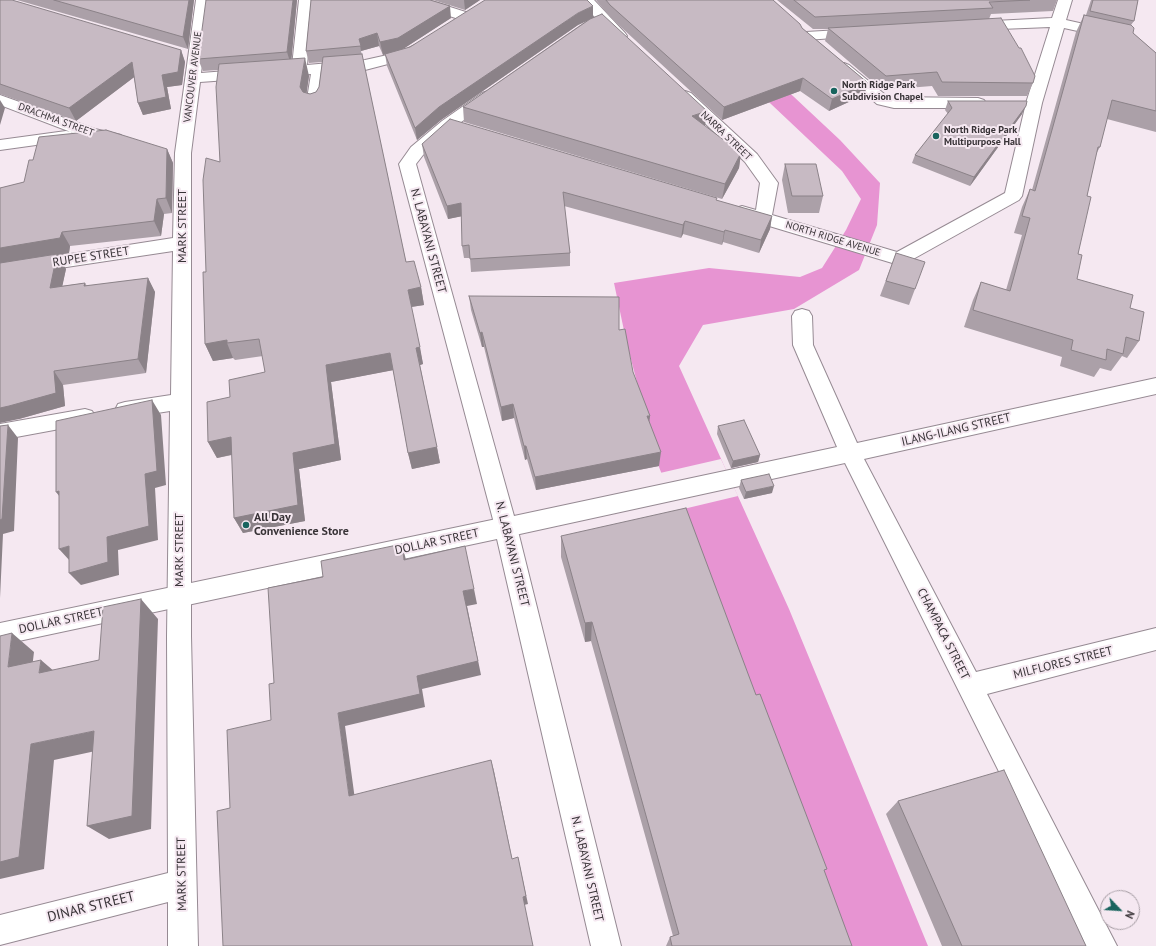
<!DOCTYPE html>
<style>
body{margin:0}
#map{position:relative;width:1156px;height:946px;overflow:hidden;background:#f5e8f1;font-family:"PT Sans",sans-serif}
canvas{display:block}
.north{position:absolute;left:1100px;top:890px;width:40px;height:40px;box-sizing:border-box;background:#f5e8f1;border:1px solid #a9a0a7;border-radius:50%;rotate:115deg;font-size:11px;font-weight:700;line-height:16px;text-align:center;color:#383337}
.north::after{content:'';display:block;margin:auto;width:14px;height:18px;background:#18645e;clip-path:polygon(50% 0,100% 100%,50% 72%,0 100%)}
</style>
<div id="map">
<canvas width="1156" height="946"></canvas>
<div class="north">N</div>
</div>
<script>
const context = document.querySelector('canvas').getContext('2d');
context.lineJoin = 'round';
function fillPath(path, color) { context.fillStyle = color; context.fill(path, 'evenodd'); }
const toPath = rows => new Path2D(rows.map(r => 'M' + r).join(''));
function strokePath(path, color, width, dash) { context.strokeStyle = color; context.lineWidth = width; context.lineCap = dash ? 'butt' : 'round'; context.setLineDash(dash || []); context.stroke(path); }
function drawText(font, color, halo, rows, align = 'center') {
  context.font = font + ' "PT Sans",sans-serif'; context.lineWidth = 4; context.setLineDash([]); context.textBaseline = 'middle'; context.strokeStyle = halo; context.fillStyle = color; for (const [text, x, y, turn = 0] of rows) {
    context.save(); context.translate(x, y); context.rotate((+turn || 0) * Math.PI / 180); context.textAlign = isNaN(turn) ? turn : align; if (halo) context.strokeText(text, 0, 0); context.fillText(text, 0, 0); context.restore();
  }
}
fillPath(toPath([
 [665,4,747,53,840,140,880,183,877,225,859,270,794,309,703,325,679,366,789,609,928,946,847,946,659,467,626,340,614,283,709,268,800,277,822,268,846,230,861,199,842,171]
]), '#e794d2');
fillPath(toPath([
 [721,459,738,496,675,511,660,473]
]), '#f5e8f1');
const street = toPath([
 [196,0,210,0,201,73,292,66,299,0,313,0,307,65,365,60,401,52,415,45,420,47,423,50,420,53,411,58,365,70,326,73,322,105,320,108,314,110,308,108,306,105,311,74,200,82,191,153,191,636,198,946,168,946,168,902,0,945,0,915,168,873,167,636,170,411,125,418,118,416,115,410,118,404,125,402,171,395,173,251,0,277,0,265,173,238,175,153,196,0],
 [406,0,428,0,472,14,474,17,472,20,467,21,462,20,408,3,406,0],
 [579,0,594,0,625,33,627,36,625,39,620,40,615,39,579,0],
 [1058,0,1072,0,1066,20,1133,35,1156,55,1156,68,1151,66,1123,41,1064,28,1042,103,1022,196,1019,200,906,263,899,265,736,216,733,212,736,208,742,206,756,210,760,183,745,162,677,96,679,93,685,91,691,93,757,154,778,183,772,215,897,252,1005,193,1026,103,1050,27,975,30,970,29,968,26,970,23,975,22,1052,18,1058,0],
 [857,29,862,30,864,33,862,36,806,40,801,39,799,36,801,33,806,32,857,29],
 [844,63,849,65,888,97,978,98,984,100,986,103,984,106,978,108,894,108,877,104,839,71,836,68,839,65,844,63],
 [488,91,494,93,496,96,494,99,454,127,423,155,416,164,514,516,837,447,793,345,792,316,795,311,802,309,809,311,812,316,813,345,857,443,1156,378,1156,394,864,459,976,672,1156,628,1156,650,987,694,1117,946,1086,946,845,463,506,537,498,534,495,527,399,164,411,147,442,121,482,93,488,91],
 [0,95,95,129,121,135,123,139,121,143,115,144,84,137,0,105,0,95],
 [66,131,72,132,74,136,72,140,0,150,0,140,66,131],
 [85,409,92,411,96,417,92,423,0,440,0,424,85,409]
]);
const secondary = toPath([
 [506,517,514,520,517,527,621,946,591,946,497,539,0,645,0,623,506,517]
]);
strokePath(street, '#968a93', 2);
strokePath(secondary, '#968a93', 2);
fillPath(street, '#fff');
fillPath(secondary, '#fff');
fillPath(toPath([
 [0,0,181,50,185,62,182,85,167,87,171,109,143,115,138,103,134,77,76,121,0,94],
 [17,0,194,0,188,49],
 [297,0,291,59,309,76,306,93,310,94,316,92,319,87,322,62,309,63,306,51,311,0,451,18,403,49,593,17,705,126,741,153,739,168,722,199,464,122,463,107,586,21,578,25,441,120,417,140,387,66,385,54,383,55,379,46,361,51,406,262,421,287,424,305,411,307,423,364,420,365,440,463,412,469,408,453,393,370,331,382,341,460,299,469,305,521,243,533,234,518,232,455,217,458,208,442,230,397,265,372,263,356,235,360,233,358,213,361,205,344,206,272,220,162,218,70,203,71,198,59],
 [433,0,480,0,465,10],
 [596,0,773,0,802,28,868,83,864,95,829,111,800,91,722,120,610,17],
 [777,0,1057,0,1053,11,991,14,989,19,1033,83,1027,96,938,96,932,86,882,90,825,41,828,29,813,29],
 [1091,0,1138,0,1134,21,1131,25,1133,33,1156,53,1156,132,1107,119,1100,147,1096,154,1087,196,1078,254,1077,279,1130,308,1139,341,1127,358,1122,356,1111,371,1100,368,1094,377,1060,366,1062,357,964,327,973,300,981,282,1006,290,1022,235,1014,233,1022,207,1030,189,1032,190,1076,32,1084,15,1086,15],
 [948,101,1022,114,970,186,912,163,915,155,948,114,945,110],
 [422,144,717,201,772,216,770,229,759,253,723,242,722,245,683,234,681,238,564,206,570,253,570,266,471,272,470,258,464,258,462,246,462,216,448,219,424,157],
 [167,149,173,163,172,213,164,214,161,236,70,246,69,253,57,255,66,269,62,286,85,283,87,286,148,278,155,292,146,373,63,385,65,406,19,419,0,188],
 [785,164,823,196,819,213,788,213,782,180],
 [896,253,915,289,909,305,880,296],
 [469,296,619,330,633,372,650,416,649,422,659,466,536,490,527,459,525,460,514,418,502,421,484,347,482,347,471,310],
 [718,426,760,455,758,462,731,468,717,434],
 [741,480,772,493,744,499,739,488],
 [561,536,756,695,824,872,852,946,666,946,670,937,673,936,591,641,585,642,561,557],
 [898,801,1086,946,942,946,886,814]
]), '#aba0a8');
fillPath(toPath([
 [189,0,194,0,188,49,183,37],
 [293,0,297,0,291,65,287,52],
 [464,0,480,0,465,10],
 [450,6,451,18,400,51,383,55,380,42],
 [593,6,593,18,578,25,441,120,417,140,415,128,439,107,578,13],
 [377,33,379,46,361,51,359,39],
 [181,50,185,62,182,85,167,87,171,109,143,115,138,103,162,75],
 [305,58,309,76,305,105,300,87],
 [132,62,137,75,76,121,69,108],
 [803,78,800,91,722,120,724,107],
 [868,83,864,95,829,111,832,99],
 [0,100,5,108,0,125],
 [1026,106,1022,114,970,186,974,177],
 [707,111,705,126,692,116],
 [167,149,173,163,172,213,166,198],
 [741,153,739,168,722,199,725,184],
 [157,199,164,214,161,236,154,221],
 [461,203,463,216,448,219,447,206],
 [772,216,770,229,759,253,761,240],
 [685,221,683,234,681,238,683,225],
 [725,230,723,242,722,245,724,232],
 [62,232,70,246,69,253,57,255,66,269,59,302,0,264,0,248],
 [148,278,155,292,146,373,138,359],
 [421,287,424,305,411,307,408,290],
 [482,332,484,347,482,347,480,333],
 [227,340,227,343,233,358,213,361,205,344],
 [420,347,423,364,420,365,416,348],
 [390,353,394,370,331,382,341,460,299,469,305,521,243,533,234,518,293,453,326,365],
 [54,371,63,385,65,406,19,419,0,423,0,408],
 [152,400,161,415,166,485,155,488,158,540,118,550,119,575,81,585,69,573,107,537,145,474],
 [513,404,514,418,502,421,501,407],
 [647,416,650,416,648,430],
 [8,425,18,438,14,531,3,534,0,598,0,520],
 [231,437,239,453,217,458,208,442],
 [524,446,526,446,527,459,525,460],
 [437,447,440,463,412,469,408,453],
 [661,452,659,466,536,490,535,477],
 [760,455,758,462,731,468,733,461],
 [774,486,772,493,744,499,746,492],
 [59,491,67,506,56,492],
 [402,544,406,560,404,560],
 [69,546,70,561,59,549],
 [474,589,477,604,467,606,481,675,422,689,425,707,345,726,356,807,349,796,338,713,463,591],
 [141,599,158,619,151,829,109,839,87,826],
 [592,622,591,641,585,642,585,623],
 [12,633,34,652,30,685,8,667],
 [41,660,62,678,39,673],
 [94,731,114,747,54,760,44,869,0,879,0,862,31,744],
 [491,760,494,771,514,868,512,859],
 [518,857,528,904,524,905]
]), '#8b8288');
const building = toPath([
 [0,0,12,0,181,50,178,72,162,75,166,97,138,103,132,62,69,108,0,84,0,0],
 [54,0,189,0,183,37,54,0],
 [206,0,293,0,287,52,198,59,206,0],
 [311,0,430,0,450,6,398,38,380,42,377,33,359,39,361,46,306,51,311,0],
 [485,0,587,0,593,6,578,13,439,107,415,128,385,54,410,47,485,0],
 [606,0,773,0,800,24,802,28,868,83,832,99,803,78,724,107,610,5,606,0],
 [794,0,1030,0,989,2,993,8,815,17,794,0],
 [1093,0,1138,0,1134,21,1090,11,1093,0],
 [602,14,707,111,692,116,741,153,725,184,463,107,590,19,602,14],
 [1084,15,1131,25,1134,28,1133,33,1156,53,1156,111,1112,100,1100,147,1098,147,1087,196,1091,197,1078,254,1082,255,1077,279,1133,295,1130,308,1144,312,1139,341,1126,337,1123,354,1107,349,1106,360,1071,350,1073,340,973,310,981,282,1010,291,1030,218,1022,216,1030,189,1035,191,1084,15],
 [1001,18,1019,48,1021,48,1035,76,1033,83,942,82,937,72,886,76,828,28,1001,18],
 [362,54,406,262,414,261,421,287,408,290,420,347,416,348,437,447,408,453,390,353,326,365,335,444,293,453,298,505,234,518,231,437,208,442,207,402,230,397,229,380,265,372,259,339,227,343,227,340,205,344,203,272,206,272,203,180,206,158,220,162,216,87,219,64,305,58,300,87,303,92,310,94,316,92,319,87,323,57,362,54],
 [948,101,1027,101,1026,106,974,177,915,155,952,108,948,101],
 [450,119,717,198,716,200,772,216,761,240,725,230,724,232,685,221,683,225,563,192,570,253,470,259,469,245,462,246,461,203,447,206,422,144,450,119],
 [106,130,167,149,166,198,157,199,154,221,62,232,60,238,0,248,0,188,24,182,29,160,33,160,39,137,106,130],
 [785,164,816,164,823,196,792,196,785,164],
 [896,253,925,262,915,289,886,281,896,253],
 [57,254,50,288,85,283,84,286,148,278,138,359,54,371,56,393,9,406,0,408,0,263,57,254],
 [469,296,619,297,619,330,625,329,633,372,650,416,647,416,661,452,535,477,526,446,524,446,513,404,501,407,482,332,480,333,469,296],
 [152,400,157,471,145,474,149,526,107,537,108,562,69,573,69,546,59,549,59,491,56,492,56,421,152,400],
 [744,420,760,455,733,461,718,426,744,420],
 [8,425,2,519,0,520,0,426,8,425],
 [769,474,774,486,746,492,741,480,769,474],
 [686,508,756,695,760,694,827,869,824,870,852,946,672,946,670,937,679,934,592,622,585,623,561,536,686,508],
 [402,544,404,560,465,546,474,589,463,591,478,661,417,676,420,694,338,713,349,796,491,760,512,859,518,857,526,896,523,897,533,946,223,946,217,811,230,808,227,730,271,720,269,684,274,683,268,588,323,577,321,561,402,544],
 [141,599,132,816,87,826,94,731,31,744,19,857,0,862,0,636,12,633,8,667,41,660,39,673,99,660,103,607,141,599],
 [1004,770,1086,946,962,946,898,801,1004,770]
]);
fillPath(building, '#c7bac3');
strokePath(building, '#8b8288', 1);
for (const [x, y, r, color] of [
 [834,91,4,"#18645e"],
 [936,136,4,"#18645e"],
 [246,525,4,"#18645e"]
]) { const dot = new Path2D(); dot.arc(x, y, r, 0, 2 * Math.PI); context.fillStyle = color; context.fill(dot); strokePath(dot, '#f5e8f1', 1.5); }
drawText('10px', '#383337', '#f5e8f1', [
 ["VANCOUVER AVENUE",193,77,-83],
 ["DRACHMA STREET",56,120,20],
 ["NARRA STREET",726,136,44],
 ["NORTH RIDGE AVENUE",833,239,17]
]);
drawText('bold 10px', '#383337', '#f5e8f1', [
 ["North Ridge Park",842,85],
 ["Subdivision Chapel",842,97],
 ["North Ridge Park",944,130],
 ["Multipurpose Hall",944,142]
], 'left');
drawText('12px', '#383337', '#f5e8f1', [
 ["MARK STREET",183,226,-90],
 ["N. LABAYANI STREET",428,241,75],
 ["RUPEE STREET",91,257,-9],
 ["ILANG-ILANG STREET",956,430,-13],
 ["DOLLAR STREET",437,542,-12],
 ["MARK STREET",180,550,-90],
 ["N. LABAYANI STREET",512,554,76],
 ["DOLLAR STREET",61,621,-12],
 ["CHAMPACA STREET",943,634,63],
 ["MILFLORES STREET",1063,663,-14],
 ["N. LABAYANI STREET",587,869,77],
 ["MARK STREET",182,874,-91]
]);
drawText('bold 12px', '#383337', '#f5e8f1', [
 ["All Day",254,518],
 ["Convenience Store",254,532]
], 'left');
drawText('14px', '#383337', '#f5e8f1', [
 ["DINAR STREET",91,907,-14]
]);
</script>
